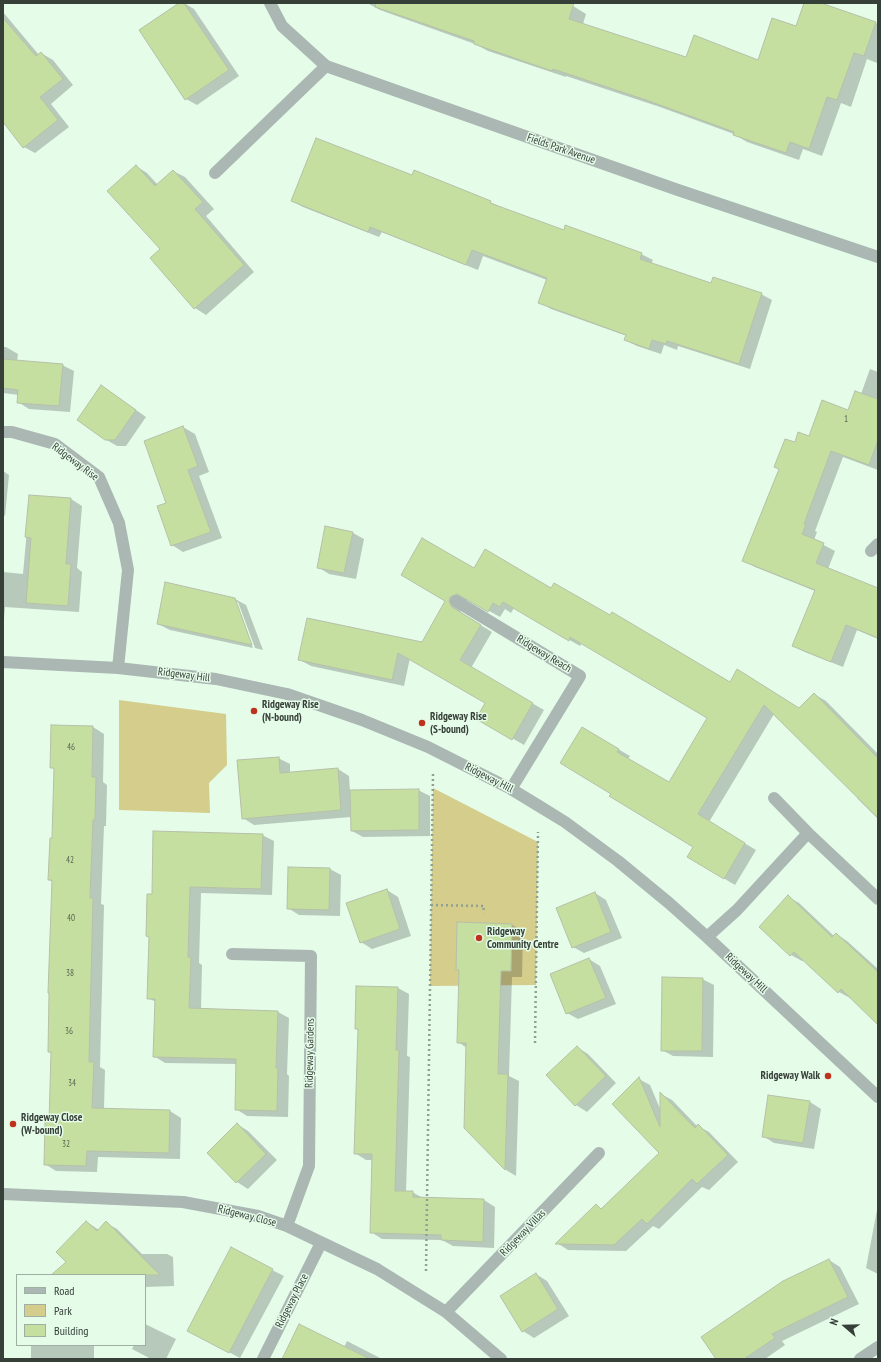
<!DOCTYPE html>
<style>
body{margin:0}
#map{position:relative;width:881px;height:1362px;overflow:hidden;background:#e5fce9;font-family:"PT Sans Narrow",sans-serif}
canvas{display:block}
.frame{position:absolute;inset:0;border:4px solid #363f38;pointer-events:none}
.legend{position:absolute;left:16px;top:1274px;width:130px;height:72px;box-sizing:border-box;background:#e5fce9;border:1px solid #9fb0a2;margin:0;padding:5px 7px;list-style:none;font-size:12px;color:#363f38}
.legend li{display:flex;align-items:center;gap:8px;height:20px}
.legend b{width:20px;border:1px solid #9fb0a2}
.north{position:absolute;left:825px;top:1306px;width:40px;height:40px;-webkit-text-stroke:3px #e5fce9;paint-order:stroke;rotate:290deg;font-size:11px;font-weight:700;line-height:16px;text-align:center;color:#363f38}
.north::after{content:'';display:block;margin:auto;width:14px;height:18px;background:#363f38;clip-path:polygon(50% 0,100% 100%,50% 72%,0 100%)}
</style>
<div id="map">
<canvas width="881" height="1362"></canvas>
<div class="frame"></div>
<ul class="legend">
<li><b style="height:5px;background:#aab7b3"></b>Road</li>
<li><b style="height:11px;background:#d4cd8c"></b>Park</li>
<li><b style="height:11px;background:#c4dfa0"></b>Building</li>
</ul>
<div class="north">N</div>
</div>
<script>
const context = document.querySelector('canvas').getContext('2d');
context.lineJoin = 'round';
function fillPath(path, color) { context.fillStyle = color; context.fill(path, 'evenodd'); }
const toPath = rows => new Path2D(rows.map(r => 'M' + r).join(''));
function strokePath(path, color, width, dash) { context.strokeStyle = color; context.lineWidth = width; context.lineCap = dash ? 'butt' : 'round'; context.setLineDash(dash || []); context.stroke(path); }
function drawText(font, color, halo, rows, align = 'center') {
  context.font = font + ' "PT Sans Narrow",sans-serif'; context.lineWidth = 3; context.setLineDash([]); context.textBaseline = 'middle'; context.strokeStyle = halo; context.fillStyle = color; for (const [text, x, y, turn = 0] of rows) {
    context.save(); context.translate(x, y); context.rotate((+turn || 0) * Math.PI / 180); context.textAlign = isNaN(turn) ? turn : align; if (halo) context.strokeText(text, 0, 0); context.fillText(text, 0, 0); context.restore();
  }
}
fillPath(toPath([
 [119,700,226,714,227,765,209,783,210,813,119,810],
 [433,788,538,842,536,985,430,986]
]), '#d4cd8c');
fillPath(toPath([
 [181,3,184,3,194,9,239,76,197,105,186,99],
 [367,3,564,3,573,6,586,14,583,24,686,58,759,61,797,27,805,3,818,3,878,24,878,60,877,63,867,59,851,107,841,103,822,156,803,149,799,160,747,142,734,134,660,107,566,76,566,77,488,51,475,44,380,10],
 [3,12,39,55,41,53,53,60,73,85,51,104,69,127,35,153,24,147,3,121],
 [136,166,147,173,158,185,173,171,185,177,214,209,206,216,254,272,206,315,195,308,162,249],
 [412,177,490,202,502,208,564,232,641,254,653,260,651,264,712,285,761,294,772,300,750,369,678,346,677,350,664,345,661,354,637,346,625,340,627,336,551,309,540,302,547,280,483,256,478,270,382,232,379,237,303,207,292,201],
 [3,347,6,347,18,354,17,361,62,365,74,371,70,412,29,409,18,402,19,395,3,393],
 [870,369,878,372,878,470,843,457,815,531,817,532,814,540,835,551,828,569,877,589,878,587,878,639,857,630,843,667,805,652,794,646,815,591,755,567,743,560,795,444,809,437,848,411,861,394],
 [112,393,146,417,126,446,117,446,105,439],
 [183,427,195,434,209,472,199,476,222,538,183,552,172,545,168,503],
 [3,471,9,475,5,516,3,515],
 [30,496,71,499,82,506,77,568,82,572,79,612,5,607,4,619,3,619,3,572,23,574],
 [353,533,364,539,356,579,329,574,318,567],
 [474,569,551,589,730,683,803,711,814,694,826,701,878,754,878,819,857,798,858,797,774,714,709,822,756,850,735,885,688,857,695,846,612,793,582,728,630,756,628,759,670,784,709,718,582,643,580,646,514,608,511,613,505,609,500,617,468,599,461,604,460,608,461,613,492,632,471,668,544,710,524,745,477,718,486,703,410,658,404,686,311,666,300,660,422,644,447,600],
 [235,599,246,605,263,650,255,648,238,602,235,602,253,648,170,630,158,624],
 [93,727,104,734,103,782,107,785,106,826,104,826,101,904,104,905,100,1067,105,1070,104,1109,170,1111,181,1118,180,1159,98,1157,97,1172,56,1171,45,1164,50,1123,52,1054,49,1052,53,882,49,880,53,839,55,769,51,767],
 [278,758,290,764,290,773,338,769,349,776,350,791,418,790,430,796,430,836,363,837,352,831,351,817,254,825,243,818],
 [262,835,274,841,272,895,201,893,199,963,202,965,201,1009,278,1012,289,1018,287,1074,289,1076,288,1117,247,1116,236,1109,237,1064,165,1063,154,1056,156,1002,148,998,150,938,147,936,153,895],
 [289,868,330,869,341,875,340,916,299,915,288,908],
 [387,890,398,897,411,936,372,949,361,942],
 [595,893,606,900,622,938,584,953,573,947],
 [788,897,799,903,834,936,836,934,847,941,878,969,878,1024,851,997,850,998,839,992,804,960,802,961,791,955],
 [458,923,512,925,523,931,522,977,512,977,509,1076,519,1081,516,1176,506,1170,466,1127,467,1048,458,1042,460,970,457,969],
 [589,959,600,966,616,1004,578,1019,567,1013],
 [702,979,714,985,713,1057,673,1056,662,1050],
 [398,988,409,994,407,1056,410,1057,406,1192,412,1192,423,1198,484,1200,495,1207,494,1248,453,1246,442,1240,382,1239,371,1232,373,1160,366,1160,355,1153,359,1030,356,1028],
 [577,1047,588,1054,616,1083,587,1112,576,1105],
 [639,1079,650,1085,661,1111,661,1094,672,1100,697,1126,698,1126,709,1132,738,1162,709,1190,702,1187,659,1229,653,1226,626,1251,568,1250,557,1243,596,1206,602,1209,661,1153],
 [810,1102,821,1109,814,1149,774,1143,763,1136],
 [237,1124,248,1131,277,1160,248,1189,237,1182,208,1153],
 [877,1210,878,1210,878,1274,866,1268],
 [87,1222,99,1230,106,1223,117,1229,142,1254,167,1254,173,1257,174,1286,145,1287,145,1275,53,1275,67,1262],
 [829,1260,840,1267,859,1304,782,1341,785,1345,765,1359,717,1359],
 [272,1270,284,1276,240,1358,200,1337],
 [536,1274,547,1281,569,1316,534,1338,523,1331],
 [145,1324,176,1339,166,1359,151,1359,132,1349,134,1345,145,1345],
 [347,1341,382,1359,298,1359,344,1347],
 [31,1345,94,1345,94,1359,31,1359]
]), '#0003');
const building = toPath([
 [179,3,184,3,229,70,185,100,139,30,179,3],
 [376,3,574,3,569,19,686,57,694,35,758,60,772,18,796,26,804,3,821,3,876,22,864,56,854,53,837,100,827,97,809,149,790,142,786,153,733,135,734,132,646,100,553,69,552,71,474,44,474,41,375,7,376,3],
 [3,18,36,56,41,52,63,79,40,97,58,120,23,148,3,122,3,18],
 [316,138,412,175,414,170,491,201,490,203,564,230,565,225,642,253,640,259,711,283,713,277,762,293,739,364,667,341,666,344,652,340,649,349,624,340,626,335,538,303,547,278,472,250,466,265,370,227,368,232,291,201,316,138],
 [136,165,155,186,173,170,203,202,195,209,244,265,194,309,150,258,160,249,107,191,136,165],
 [3,359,63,364,59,406,17,403,18,390,3,388,3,359],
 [101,385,136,410,115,440,105,440,77,420,101,385],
 [855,391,878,399,878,440,869,465,831,451,804,524,806,525,802,534,824,543,816,563,878,588,878,638,846,625,831,662,792,646,815,590,742,561,779,469,774,467,785,439,795,442,798,432,809,436,822,400,848,410,855,391],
 [183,426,198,466,188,470,211,532,171,546,157,506,166,503,144,441,183,426],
 [29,495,71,498,66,564,71,564,68,606,26,603,31,538,25,537,29,495],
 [325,526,353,532,344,573,317,568,325,526],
 [422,538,474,568,485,549,551,588,554,583,610,615,612,612,730,682,737,669,799,708,814,693,878,758,878,818,764,705,698,814,745,843,724,879,687,857,693,847,609,796,611,794,560,763,582,727,619,749,617,752,669,782,707,718,570,637,569,641,503,602,500,607,493,603,488,612,457,594,450,597,449,601,452,607,481,625,460,660,533,703,512,740,476,719,485,703,398,653,392,680,298,660,307,618,422,642,445,601,401,575,422,538],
 [165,582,235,598,252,645,157,624,165,582],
 [51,725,93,726,92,777,96,777,95,820,93,820,90,898,93,898,89,1062,94,1062,92,1108,170,1110,169,1153,87,1151,86,1166,44,1165,45,1122,49,1122,51,1052,48,1052,49,993,48,993,52,880,48,880,50,838,52,838,54,768,50,768,51,725],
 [279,757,280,773,338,768,341,810,242,819,237,760,279,757],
 [419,789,419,830,351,831,350,790,419,789],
 [153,831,263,834,261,889,190,887,188,957,191,957,189,1008,278,1011,276,1068,278,1068,277,1111,235,1110,236,1059,153,1057,155,999,147,999,149,937,146,936,147,894,152,894,153,831],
 [288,867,330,868,329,910,287,909,288,867],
 [387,889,400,929,360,943,346,903,387,889],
 [595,892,611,932,572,948,556,908,595,892],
 [788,895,832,937,836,933,878,972,878,1025,841,989,838,993,794,952,790,956,759,927,788,895],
 [457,922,512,924,511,971,501,971,498,1074,508,1074,505,1170,464,1128,466,1043,457,1043,459,970,456,970,457,922],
 [589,958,606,998,566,1014,550,974,589,958],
 [662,977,703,978,702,1051,661,1051,662,977],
 [356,986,398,987,396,1050,399,1050,395,1191,413,1191,413,1197,484,1199,483,1242,441,1240,441,1235,370,1233,372,1154,354,1154,358,1029,355,1029,356,986],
 [577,1046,606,1076,575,1106,546,1075,577,1046],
 [639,1077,660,1127,660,1092,695,1128,698,1124,728,1155,697,1184,692,1179,647,1224,642,1219,614,1245,555,1244,596,1204,601,1209,659,1153,612,1104,639,1077],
 [768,1095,810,1101,803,1143,762,1137,768,1095],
 [237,1123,266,1154,236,1183,207,1153,237,1123],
 [86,1221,97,1231,106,1221,160,1275,51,1275,66,1262,56,1252,86,1221],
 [231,1247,273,1269,229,1353,187,1331,231,1247],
 [829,1259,848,1297,772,1334,775,1338,744,1359,716,1359,701,1337,783,1281,829,1259],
 [536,1273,558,1309,522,1332,500,1296,536,1273],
 [299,1324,370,1359,282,1359,299,1324]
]);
fillPath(building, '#c4dfa0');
strokePath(building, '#b6c0a9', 1);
strokePath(toPath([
 [431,905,484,906,483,913],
 [535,1043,538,832],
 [426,1271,433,774]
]), '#90a093', 2.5, [2, 3]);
strokePath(toPath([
 [215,173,326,66]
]), '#aab7b3', 12);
strokePath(toPath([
 [270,3,282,26,326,66,678,190,878,257],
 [3,432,12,432,55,444,99,477,119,523,128,570,118,668],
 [871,551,878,544],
 [456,601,580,676,511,789],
 [3,662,118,668,216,679,287,694,362,720,428,747,511,789,539,806,565,822,618,861,669,903,707,937,878,1097],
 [808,833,878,899],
 [707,937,737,910,808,833,774,798],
 [232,954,311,956,309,1166,287,1226],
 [3,1194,183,1202,258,1216,287,1226,377,1269,446,1312,501,1359],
 [446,1312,599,1153],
 [263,1359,321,1243],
 [860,1359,878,1347]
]), '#aab7b3', 12);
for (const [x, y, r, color] of [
 [254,711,4,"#be321d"],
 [422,723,4,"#be321d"],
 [479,938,4,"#be321d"],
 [828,1076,4,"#be321d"],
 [13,1124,4,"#be321d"]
]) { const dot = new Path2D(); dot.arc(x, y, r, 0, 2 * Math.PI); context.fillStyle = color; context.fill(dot); strokePath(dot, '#e5fce9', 1.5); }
drawText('9px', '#5a6752', null, [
 ["1",846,419],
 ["46",71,747],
 ["42",70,860],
 ["40",71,918],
 ["38",70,973],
 ["36",69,1031],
 ["34",72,1083],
 ["32",66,1144]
]);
drawText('11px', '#363f38', '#e5fce9', [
 ["Fields Park Avenue",561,149,19],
 ["Ridgeway Rise",75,462,37],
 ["Ridgeway Reach",544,654,31],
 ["Ridgeway Hill",184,675,7],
 ["Ridgeway Hill",489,778,27],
 ["Ridgeway Hill",746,973,43],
 ["Ridgeway Gardens",310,1053,-89],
 ["Ridgeway Close",247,1216,14],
 ["Ridgeway Villas",523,1233,-46],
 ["Ridgeway Place",292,1301,-63]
]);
drawText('bold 11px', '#363f38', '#e5fce9', [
 ["Ridgeway Rise",262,705],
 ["(N-bound)",262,718],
 ["Ridgeway Rise",430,717],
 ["(S-bound)",430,730],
 ["Ridgeway",487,932],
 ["Community Centre",487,945],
 ["Ridgeway Walk",820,1076,"right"],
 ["Ridgeway Close",21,1118],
 ["(W-bound)",21,1131]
], 'left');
</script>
